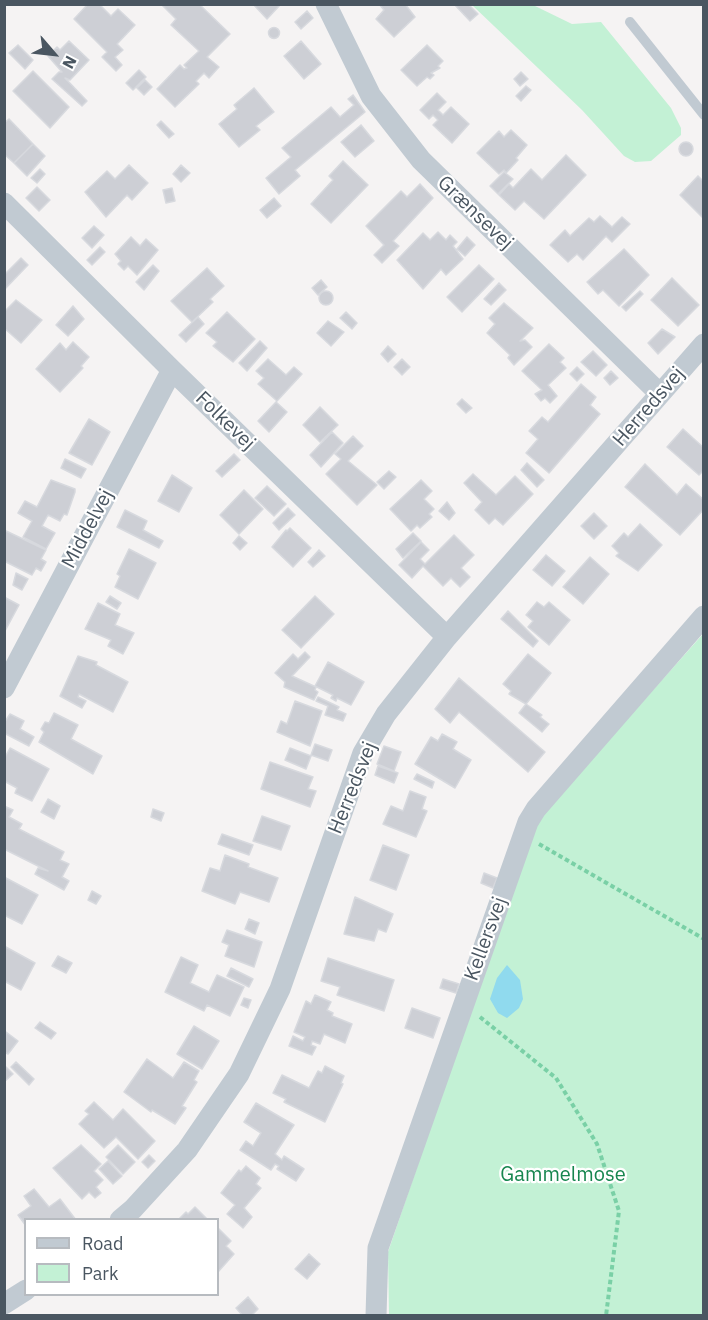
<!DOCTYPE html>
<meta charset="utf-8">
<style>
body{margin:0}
#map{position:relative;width:708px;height:1320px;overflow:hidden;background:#f5f3f3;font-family:"IBM Plex Sans",sans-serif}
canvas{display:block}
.frame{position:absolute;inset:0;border:6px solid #4a5661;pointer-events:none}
.legend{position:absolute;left:24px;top:1218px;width:195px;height:78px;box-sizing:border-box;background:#fff;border:2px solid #b7bbc0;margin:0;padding:8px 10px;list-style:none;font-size:18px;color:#4a5661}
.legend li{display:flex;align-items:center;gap:12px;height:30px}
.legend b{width:30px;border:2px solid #b7bbc0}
.north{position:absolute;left:24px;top:24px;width:60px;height:60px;-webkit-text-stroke:4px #fff;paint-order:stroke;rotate:118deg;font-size:16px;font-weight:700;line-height:24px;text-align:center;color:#4a5661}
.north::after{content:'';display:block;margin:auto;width:21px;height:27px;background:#4a5661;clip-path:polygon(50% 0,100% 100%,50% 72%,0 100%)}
</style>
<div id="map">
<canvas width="708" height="1320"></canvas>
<div class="frame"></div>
<ul class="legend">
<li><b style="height:8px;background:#c1cad2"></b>Road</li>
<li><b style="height:16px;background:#c3f1d5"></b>Park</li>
</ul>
<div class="north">N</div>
</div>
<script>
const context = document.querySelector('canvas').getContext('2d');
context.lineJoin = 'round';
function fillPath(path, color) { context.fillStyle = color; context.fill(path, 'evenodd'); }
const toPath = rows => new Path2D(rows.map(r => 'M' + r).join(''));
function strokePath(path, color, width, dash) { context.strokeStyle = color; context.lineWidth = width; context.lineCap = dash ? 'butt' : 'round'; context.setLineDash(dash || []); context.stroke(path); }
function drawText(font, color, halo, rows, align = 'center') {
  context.font = font + ' "IBM Plex Sans",sans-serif'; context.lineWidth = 4.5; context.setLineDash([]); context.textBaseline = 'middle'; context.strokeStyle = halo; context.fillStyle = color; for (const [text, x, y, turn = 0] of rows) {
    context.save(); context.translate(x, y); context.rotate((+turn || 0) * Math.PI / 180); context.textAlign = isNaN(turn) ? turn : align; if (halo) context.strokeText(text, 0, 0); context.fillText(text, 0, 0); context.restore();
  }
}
fillPath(toPath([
 [472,5,533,5,572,24,601,22,671,108,681,128,681,135,651,161,635,162,624,156,582,110],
 [703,634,703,1315,389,1315,388,1252,527,845,539,818]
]), '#c3f1d5');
fillPath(toPath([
 [507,965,520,980,523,999,519,1008,507,1018,498,1013,490,999,497,978]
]), '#90daee');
const building = toPath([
 [88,4,99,4,111,16,118,9,135,25,117,44,123,50,115,57,122,65,116,71,102,57,107,52,74,19,88,4],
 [161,4,199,4,230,34,207,57,219,67,209,78,204,73,196,81,199,84,175,107,157,89,180,65,184,69,187,68,184,65,199,51,171,25,176,19,161,4],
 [253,4,281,4,267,19,253,4],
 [379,4,405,4,415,17,394,37,376,19,384,10,379,4],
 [454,4,468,4,478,14,470,21,454,4],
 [307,11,313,18,301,29,295,22,307,11],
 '268.5 33a5.5 5.5 0 1 1 11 0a5.5 5.5 0 1 1-11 0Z',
 [69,41,89,60,70,80,65,78,87,101,82,106,52,79,59,72,62,72,48,56,57,47,60,50,69,41],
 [301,41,321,64,304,79,284,56,301,41],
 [18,45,33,60,25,69,9,53,18,45],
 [427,45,443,61,438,66,440,68,431,73,434,75,430,79,427,77,417,86,401,70,427,45],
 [139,70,146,77,133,90,126,83,139,70],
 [33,71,69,107,50,128,13,91,33,71],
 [521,72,528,79,520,86,514,79,521,72],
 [145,80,152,87,144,95,137,88,145,80],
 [526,86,531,90,521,101,516,96,526,86],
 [254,88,274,112,256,126,260,130,239,147,219,124,237,109,234,105,254,88],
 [437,93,446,102,438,110,443,115,451,107,469,124,452,143,433,125,438,120,433,115,429,119,420,110,437,93],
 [353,95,365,112,295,170,300,176,279,194,266,178,291,157,282,148,331,107,340,117,354,105,348,99,353,95],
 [9,119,33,144,14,163,4,154,4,123,9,119],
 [161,121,174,134,169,138,157,125,161,121],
 [361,125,374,141,355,157,341,142,361,125],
 [511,130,527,145,516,158,518,160,506,173,504,170,499,174,477,153,499,131,504,137,511,130],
 '679 149a7 7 0 1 1 14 0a7 7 0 1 1-14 0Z',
 [33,144,45,156,27,176,14,163,33,144],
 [566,155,586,175,544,219,524,201,515,210,499,195,509,184,513,188,531,169,542,180,566,155],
 [343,161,368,185,331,223,311,204,333,180,329,176,343,161],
 [129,165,148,183,132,200,127,195,106,217,85,192,107,171,115,179,129,165],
 [181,165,190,173,181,182,173,174,181,165],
 [40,169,45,174,37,183,31,178,40,169],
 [504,172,513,179,498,194,490,186,504,172],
 [698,176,704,182,704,219,680,195,698,176],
 [420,184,433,198,393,241,399,246,382,263,374,255,384,245,366,226,401,191,407,197,420,184],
 [37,187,50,200,39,211,26,198,37,187],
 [172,188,175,201,166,203,163,190,172,188],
 [274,198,281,206,267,218,260,210,274,198],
 [600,216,612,227,622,217,630,224,612,242,606,236,583,260,577,254,568,262,550,245,565,230,570,236,589,218,594,222,600,216],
 [94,226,104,235,92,248,82,238,94,226],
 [438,232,446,240,450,235,457,242,453,246,463,259,446,275,441,269,423,289,397,260,423,233,430,240,438,232],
 [131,237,140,246,146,239,158,250,137,275,128,266,124,270,118,264,121,261,115,254,131,237],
 [467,237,475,245,465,256,457,249,467,237],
 [100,247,105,252,92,265,87,260,100,247],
 [624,249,649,275,619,306,603,290,598,294,587,282,624,249],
 [21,258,28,265,4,290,4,275,21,258],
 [153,265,159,271,144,290,136,282,153,265],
 [479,265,494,279,462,312,447,297,479,265],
 [207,268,224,286,210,299,213,302,192,322,171,301,207,268],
 [672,278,699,305,678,326,651,300,672,278],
 [321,280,327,287,318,295,312,288,321,280],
 [499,283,506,290,491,305,484,299,499,283],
 [640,291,643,294,626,311,622,307,640,291],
 '319 298a7 7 0 1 1 14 0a7 7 0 1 1-14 0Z',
 [16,300,42,320,21,343,4,328,4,312,16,300],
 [504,303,533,328,520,341,525,340,532,347,514,365,508,358,510,355,487,333,495,324,489,318,504,303],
 [73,306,84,319,68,336,56,325,73,306],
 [227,312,255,339,233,362,213,346,217,342,206,333,227,312],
 [346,312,357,323,352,329,340,318,346,312],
 [198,317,204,324,186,342,179,335,198,317],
 [328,321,344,332,331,346,317,333,328,321],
 [662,329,675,337,658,354,648,343,662,329],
 [260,341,267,348,247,371,239,363,260,341],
 [73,342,89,357,81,366,83,368,60,392,36,369,60,343,66,350,73,342],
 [549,344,564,358,560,362,566,368,548,385,557,396,550,403,545,398,541,401,535,394,542,390,522,371,549,344],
 [388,346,396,354,388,362,381,354,388,346],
 [593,351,607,365,596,376,581,362,593,351],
 [268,359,286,375,294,367,302,374,277,401,258,384,264,378,256,371,268,359],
 [402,359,410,367,402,375,394,367,402,359],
 [577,367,584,374,577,381,570,374,577,367],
 [611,371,618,378,610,385,604,378,611,371],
 [581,384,596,397,590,405,600,414,549,473,526,453,538,439,529,431,542,417,548,422,581,384],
 [462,399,472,408,466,413,457,404,462,399],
 [276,402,287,412,269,432,258,421,276,402],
 [320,407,338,425,320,442,303,425,320,407],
 [89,419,110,432,92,465,69,453,89,419],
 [683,429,704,448,704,470,699,475,667,447,683,429],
 [332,432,343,443,321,467,310,455,332,432],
 [353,436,363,446,348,461,377,485,357,505,326,474,341,459,335,454,353,436],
 [234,454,240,460,222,477,216,471,234,454],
 [65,459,86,469,81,478,61,468,65,459],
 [527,463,544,480,537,487,521,470,527,463],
 [645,464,677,495,686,484,704,500,704,509,680,535,625,487,645,464],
 [389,471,396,477,384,489,377,482,389,471],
 [473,474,496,495,515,476,533,494,503,525,495,518,489,524,475,510,482,502,464,483,473,474],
 [172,475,192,488,179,512,158,501,172,475],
 [51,480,75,489,75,492,67,515,64,514,60,521,48,515,42,526,55,533,46,549,23,537,32,521,18,513,25,501,37,507,51,480],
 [421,480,432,491,424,499,434,509,429,514,432,517,420,528,417,525,411,531,390,509,421,480],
 [267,486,286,504,274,516,255,498,267,486],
 [244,490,263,509,239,534,220,515,244,490],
 [447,502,455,513,449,520,439,511,447,502],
 [288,508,295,515,279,530,273,523,288,508],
 [125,510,147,521,143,530,163,541,159,548,117,527,125,510],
 [594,513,607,526,594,539,581,526,594,513],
 [640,524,662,545,638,571,616,556,619,553,612,546,624,533,628,537,640,524],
 [290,528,311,548,293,567,272,547,286,530,287,531,290,528],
 [4,530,46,550,41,559,46,562,41,571,36,568,32,575,4,561,4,530],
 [413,533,421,541,403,558,396,549,413,533],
 [454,535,474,555,461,568,470,577,460,587,451,578,443,586,423,566,412,578,399,565,421,542,429,550,420,559,425,564,454,535],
 [239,536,247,543,240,550,233,543,239,536],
 [129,549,156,563,138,599,115,587,120,576,117,574,129,549],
 [319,550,325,556,313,567,308,562,319,550],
 [546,555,565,571,552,586,533,570,546,555],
 [590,557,609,574,583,604,563,587,590,557],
 [16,573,28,579,22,590,13,585,16,573],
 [110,596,121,603,117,609,106,602,110,596],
 [315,596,334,614,301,648,282,630,315,596],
 [4,597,19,605,5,631,4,631,4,597],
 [537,602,544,607,549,602,570,620,549,645,528,627,533,621,526,615,537,602],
 [98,603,120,614,115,625,134,633,123,654,108,646,111,640,85,629,98,603],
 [508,611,538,641,533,647,501,619,508,611],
 [305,652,310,657,292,676,316,687,315,690,318,692,314,700,284,687,285,682,275,673,293,654,298,659,305,652],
 [528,654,551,673,526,704,509,694,511,691,503,684,528,654],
 [78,656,97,662,96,665,128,682,113,712,79,694,78,697,86,701,82,708,60,696,78,656],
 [328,662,364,682,351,705,337,698,336,701,331,698,333,695,315,686,328,662],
 [459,678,545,752,528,772,459,712,450,723,435,709,459,678],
 [318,697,339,707,337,710,346,714,343,721,325,715,328,706,316,701,318,697],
 [295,701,322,711,310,746,277,732,281,721,287,724,295,701],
 [526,704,542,715,540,717,549,724,542,732,519,713,526,704],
 [54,713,78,725,71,739,102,756,93,774,39,742,44,732,41,729,45,722,49,723,54,713],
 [10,714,24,721,20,729,34,737,29,746,4,733,4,723,10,714],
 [442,734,457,742,453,749,471,760,455,788,415,764,431,737,438,741,442,734],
 [315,744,332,750,328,761,311,755,315,744],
 [384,746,401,752,394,771,377,764,384,746],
 [10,748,49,769,32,801,15,793,17,788,4,781,4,759,10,748],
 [290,748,311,756,306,769,285,760,290,748],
 [270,762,313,777,308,789,316,791,310,807,261,789,270,762],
 [378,766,398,773,394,783,375,775,378,766],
 [417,774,434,782,432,788,414,779,417,774],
 [410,791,426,797,422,809,427,811,416,837,383,824,391,806,403,811,410,791],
 [48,799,60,806,54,819,41,812,48,799],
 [4,806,13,810,9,817,22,824,19,829,64,852,60,860,69,864,62,877,69,881,64,890,35,874,38,868,48,871,4,849,4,806],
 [153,809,164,813,161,821,151,817,153,809],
 [262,816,290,826,281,850,253,841,262,816],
 [222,834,253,845,249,855,218,844,222,834],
 [383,845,409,855,396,890,370,880,383,845],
 [225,855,249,864,248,867,278,878,269,902,240,892,235,904,202,891,210,868,220,871,225,855],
 [484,873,497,878,493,888,481,883,484,873],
 [4,877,38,895,22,924,4,915,4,877],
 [92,891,101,896,96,904,88,900,92,891],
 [355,897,393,914,386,932,378,929,374,941,344,934,355,897],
 [249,919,259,923,255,934,245,929,249,919],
 [227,930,262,942,254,967,225,956,229,945,222,942,227,930],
 [4,946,35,963,21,990,4,981,4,946],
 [58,956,72,963,66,973,52,966,58,956],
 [181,957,198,965,190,983,209,992,217,975,244,987,230,1016,207,1005,204,1011,165,992,181,957],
 [328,958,394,980,384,1011,337,995,340,987,321,981,328,958],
 [231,968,253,979,249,987,227,976,231,968],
 [443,979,459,984,456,993,440,988,443,979],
 [315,995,331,1002,327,1010,333,1013,332,1016,352,1024,345,1043,324,1034,320,1044,312,1041,311,1045,316,1047,312,1055,289,1046,293,1036,303,1041,305,1037,294,1032,306,1001,311,1004,315,995],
 [244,998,251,1000,248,1008,241,1005,244,998],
 [412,1008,440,1018,433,1038,405,1028,412,1008],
 [40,1022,56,1033,51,1039,35,1028,40,1022],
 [194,1026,219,1041,202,1069,177,1054,194,1026],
 [6,1032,18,1041,8,1054,4,1052,6,1032],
 [147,1059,173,1078,184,1062,199,1071,194,1080,197,1082,182,1106,186,1108,175,1124,152,1110,151,1112,124,1092,147,1059],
 [16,1062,34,1079,29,1085,11,1067,16,1062],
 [325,1066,344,1076,341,1083,343,1084,325,1122,284,1102,286,1099,273,1093,282,1075,309,1088,318,1071,322,1073,325,1066],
 [6,1067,13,1074,4,1082,4,1068,6,1067],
 [94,1102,113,1120,123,1109,155,1141,138,1159,116,1137,104,1148,79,1124,89,1114,85,1111,94,1102],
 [256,1103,294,1125,275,1154,282,1160,284,1156,304,1169,296,1181,277,1169,279,1166,275,1164,271,1170,240,1150,246,1141,253,1146,261,1133,244,1122,256,1103],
 [81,1145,101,1164,94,1171,103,1180,96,1187,101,1193,95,1198,89,1192,82,1199,53,1168,81,1145],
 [118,1145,135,1162,123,1174,106,1157,118,1145],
 [149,1155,155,1161,148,1168,142,1162,149,1155],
 [108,1161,122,1176,113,1184,99,1169,108,1161],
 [246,1166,260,1178,256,1184,261,1188,244,1208,252,1217,243,1228,227,1214,235,1205,221,1193,239,1170,241,1172,246,1166],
 [34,1189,49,1207,60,1199,76,1220,26,1220,26,1226,18,1215,31,1206,24,1196,34,1189],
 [195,1207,208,1220,178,1220,186,1212,188,1214,195,1207],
 [218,1228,231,1241,226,1246,234,1254,218,1272,218,1228],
 [309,1254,320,1264,307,1279,295,1269,309,1254],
 [248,1297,258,1309,251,1316,243,1316,236,1308,248,1297]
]);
fillPath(building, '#cdcfd5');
strokePath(building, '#d7d9de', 1.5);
strokePath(toPath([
 [539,844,704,939],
 [480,1017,556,1078,597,1144,619,1211,606,1316]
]), '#7ad0a6', 4, [4.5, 3]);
strokePath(toPath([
 [630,22,704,115]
]), '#c1cad2', 10);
strokePath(toPath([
 [326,4,371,96,421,160,660,394],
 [4,203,172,370,447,637],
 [4,688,172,370],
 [120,1220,133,1209,187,1150,239,1074,280,989,363,753,386,714,447,637,704,344],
 [4,1304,26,1290],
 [376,1316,378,1248,528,822,536,809,704,616]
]), '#c1cad2', 21);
drawText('20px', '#4a5661', '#fff', [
 ["Grænsevej",475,213,44],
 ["Herredsvej",649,407,-49],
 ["Folkevej",225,421,44],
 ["Middelvej",88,529,-62],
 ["Herredsvej",353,788,-68],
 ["Kellersvej",486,939,-70]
]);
drawText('20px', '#17864f', '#fff', [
 ["Gammelmose",563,1175]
]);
</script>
